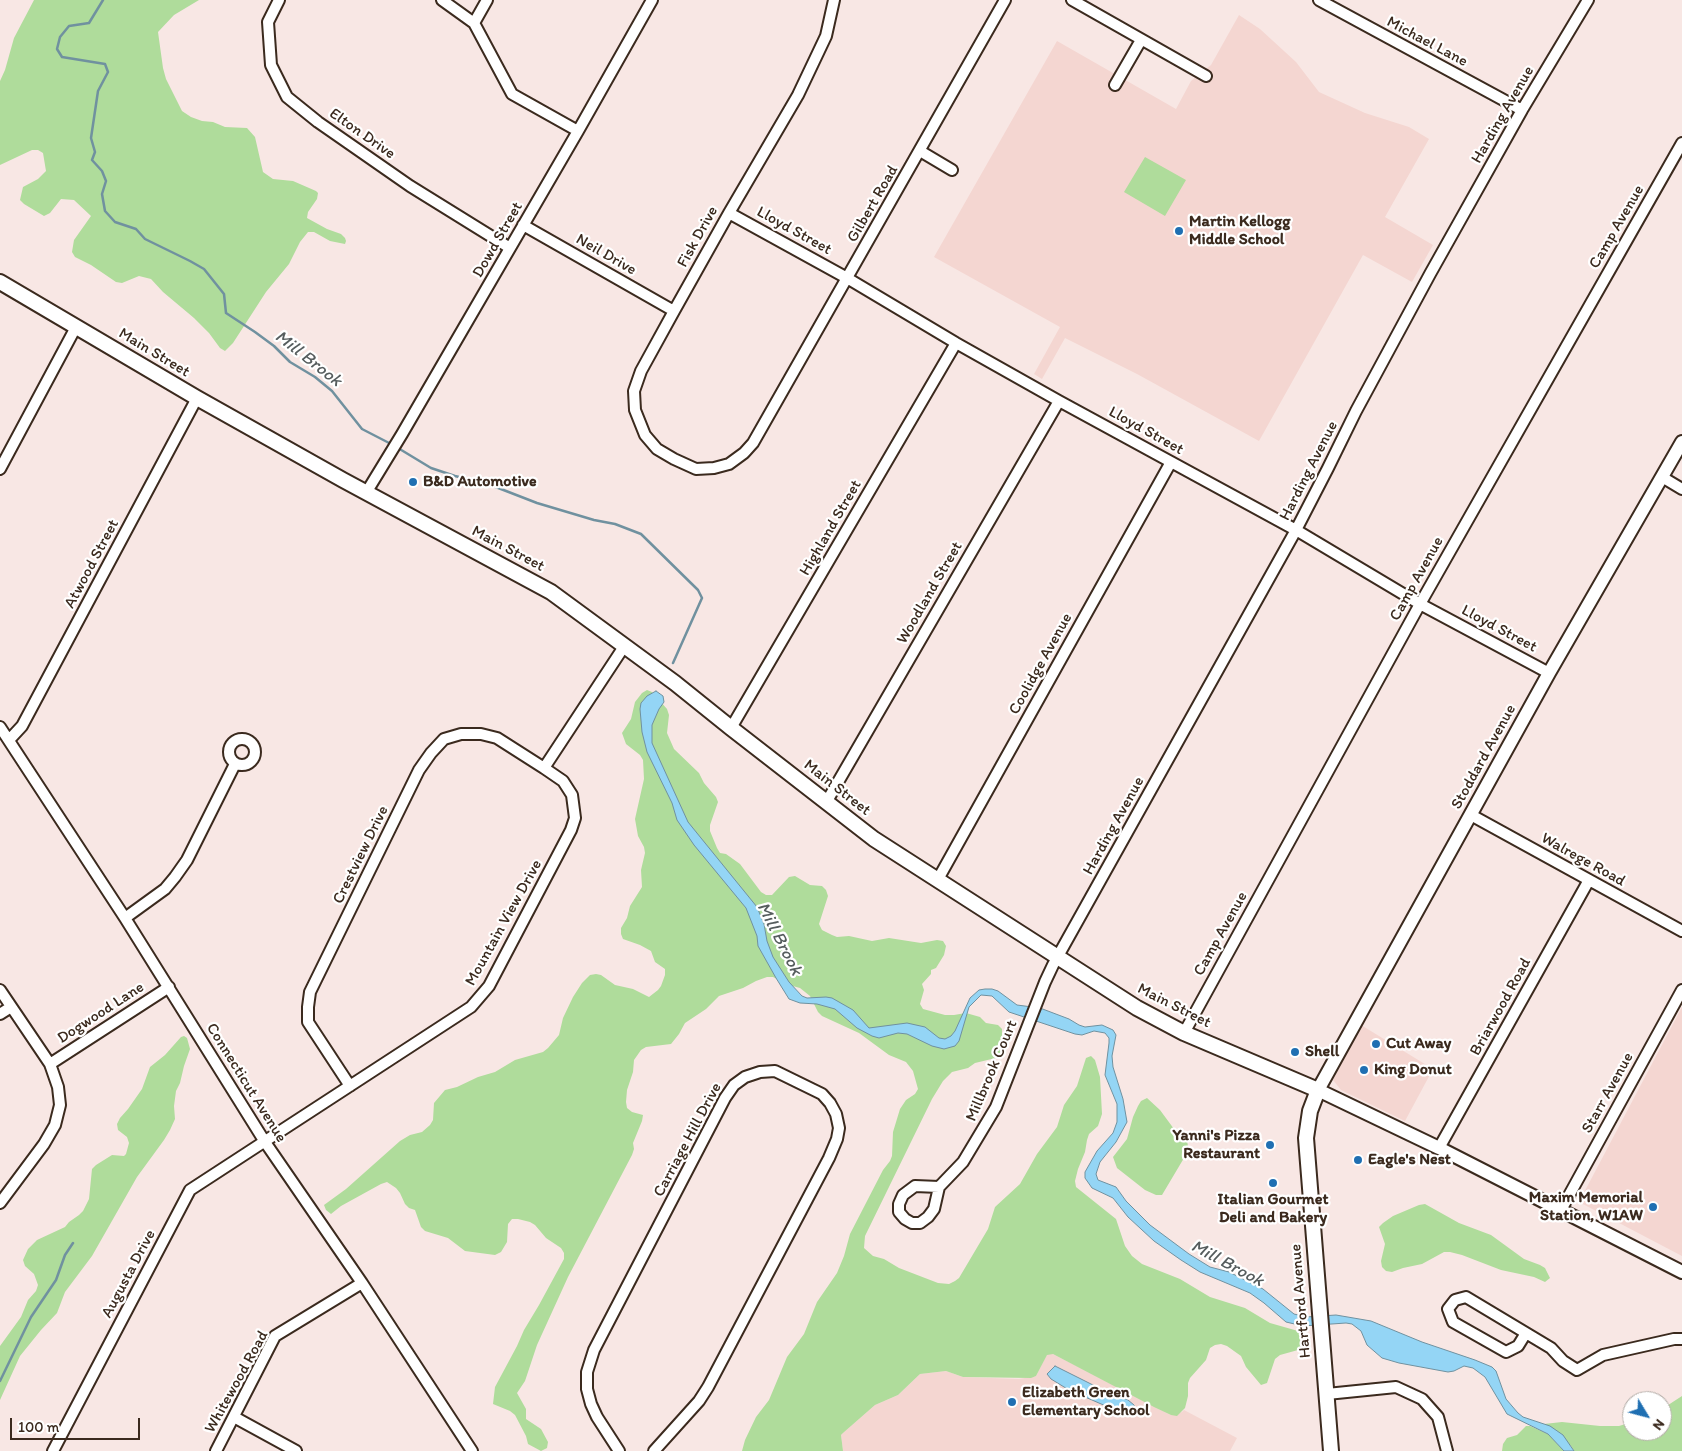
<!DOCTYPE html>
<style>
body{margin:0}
#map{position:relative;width:1682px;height:1451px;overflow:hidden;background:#f8e7e4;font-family:Itim,sans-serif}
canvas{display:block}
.north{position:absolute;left:1622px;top:1391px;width:50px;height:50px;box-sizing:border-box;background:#fff;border:1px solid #b1aaa5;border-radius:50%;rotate:127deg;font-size:14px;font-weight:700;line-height:20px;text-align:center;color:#3b2a1e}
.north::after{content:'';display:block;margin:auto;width:18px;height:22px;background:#1f6fb2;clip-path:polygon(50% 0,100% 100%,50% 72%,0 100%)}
.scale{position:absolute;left:10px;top:1418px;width:130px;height:22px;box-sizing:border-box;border:2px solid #3b2a1e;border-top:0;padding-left:6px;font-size:15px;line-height:18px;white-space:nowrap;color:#3b2a1e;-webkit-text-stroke:4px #fff;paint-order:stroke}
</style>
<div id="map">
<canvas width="1682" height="1451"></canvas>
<div class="north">N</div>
<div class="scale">100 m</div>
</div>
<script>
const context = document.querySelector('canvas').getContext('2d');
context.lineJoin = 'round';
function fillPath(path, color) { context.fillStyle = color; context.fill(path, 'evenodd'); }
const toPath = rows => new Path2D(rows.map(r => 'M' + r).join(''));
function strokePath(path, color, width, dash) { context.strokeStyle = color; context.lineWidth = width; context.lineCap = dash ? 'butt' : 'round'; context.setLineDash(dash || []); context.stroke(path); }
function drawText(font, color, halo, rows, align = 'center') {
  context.font = font + ' Itim,sans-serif'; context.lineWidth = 4.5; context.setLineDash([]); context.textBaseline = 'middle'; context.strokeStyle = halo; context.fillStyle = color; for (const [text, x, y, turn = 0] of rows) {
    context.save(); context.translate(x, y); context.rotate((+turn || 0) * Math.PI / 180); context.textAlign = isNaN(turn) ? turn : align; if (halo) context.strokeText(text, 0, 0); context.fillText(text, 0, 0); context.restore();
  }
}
fillPath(toPath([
 [1239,15,1260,29,1296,62,1319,92,1365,113,1409,127,1429,139,1385,217,1433,245,1412,282,1363,255,1259,441,1137,374,1065,338,1042,379,1034,374,1060,327,934,257,1057,41,1176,109,1191,81,1211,65],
 [1682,1007,1682,1256,1579,1202],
 [1361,1025,1433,1069,1405,1121,1341,1090,1333,1080],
 [1047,1354,1053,1354,1071,1363,1171,1415,1182,1412,1184,1410,1237,1438,1230,1451,843,1451,841,1435,843,1433,875,1405,898,1395,920,1374,946,1371,963,1377,1019,1379,1036,1376]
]), '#f4d6d1');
fillPath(toPath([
 [34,0,199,0,174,15,158,32,163,68,166,79,182,111,191,117,202,121,213,122,225,127,247,128,255,137,263,172,273,179,293,181,316,191,318,193,317,199,308,212,307,218,327,229,341,234,345,238,346,241,345,244,330,241,314,232,308,232,300,242,289,264,266,292,233,343,225,351,220,348,209,333,194,318,163,292,151,279,139,276,122,283,116,282,91,265,75,257,72,252,74,240,91,216,74,200,61,199,50,213,44,216,24,204,20,200,23,187,38,179,46,171,43,153,38,150,32,150,0,165,0,81,5,70,14,38],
 [1145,157,1186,180,1165,216,1124,192],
 [647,690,652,692,667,709,669,715,667,733,674,749,699,773,704,783,716,797,718,802,710,825,710,831,717,848,720,853,726,854,740,864,761,892,766,895,772,895,789,877,795,876,810,885,822,886,826,890,828,896,819,924,822,930,832,935,837,937,849,936,872,941,889,938,921,943,937,940,943,941,946,946,944,955,936,968,931,970,931,974,922,984,924,990,920,1004,923,1009,945,1015,954,1015,966,1013,980,1017,986,1023,998,1025,1002,1029,1002,1038,1005,1047,1004,1052,1000,1057,975,1063,968,1068,952,1072,943,1081,932,1099,865,1236,864,1248,873,1256,884,1259,899,1268,938,1283,949,1284,955,1281,959,1278,988,1229,995,1207,1020,1184,1037,1154,1057,1127,1064,1105,1077,1086,1086,1058,1091,1056,1095,1060,1100,1077,1102,1114,1098,1126,1089,1134,1087,1140,1085,1152,1078,1169,1075,1181,1076,1187,1116,1219,1125,1246,1132,1256,1142,1264,1180,1279,1210,1297,1245,1308,1270,1323,1298,1331,1303,1334,1302,1346,1298,1350,1280,1355,1275,1359,1267,1383,1261,1385,1246,1367,1241,1356,1227,1346,1221,1344,1215,1345,1210,1348,1206,1360,1190,1378,1188,1383,1188,1396,1185,1408,1177,1416,1171,1415,1154,1407,1053,1354,1047,1355,1036,1376,1031,1378,963,1377,946,1371,920,1374,898,1395,875,1405,843,1433,841,1435,843,1451,742,1451,745,1440,756,1417,769,1400,787,1357,804,1334,817,1302,837,1273,844,1256,850,1234,883,1170,890,1161,892,1156,893,1132,900,1109,906,1100,915,1094,918,1089,913,1071,906,1062,889,1055,859,1033,822,1016,818,1012,810,996,800,988,789,985,773,977,767,977,756,981,743,988,719,996,706,1009,685,1023,679,1034,671,1044,646,1047,641,1050,634,1060,633,1072,627,1090,626,1102,627,1108,632,1112,643,1115,642,1121,633,1143,634,1149,632,1155,568,1277,537,1345,525,1381,517,1393,526,1409,526,1419,541,1429,548,1442,547,1448,541,1451,528,1444,526,1436,515,1415,510,1411,493,1404,495,1387,517,1346,524,1330,539,1305,564,1259,564,1253,561,1248,546,1238,535,1225,530,1222,518,1219,512,1219,508,1224,507,1242,501,1252,495,1255,465,1251,448,1238,425,1231,421,1227,415,1210,409,1208,405,1204,400,1193,396,1188,387,1182,381,1184,341,1206,331,1214,326,1210,324,1205,346,1189,400,1141,410,1135,422,1132,430,1125,433,1120,434,1103,445,1090,457,1087,478,1077,495,1072,515,1060,543,1052,548,1048,559,1035,563,1018,573,997,582,983,590,975,596,974,601,975,615,985,633,989,649,997,658,990,661,986,665,975,665,969,655,962,651,951,640,945,623,939,621,934,621,928,627,918,630,906,642,887,641,870,645,853,644,847,638,836,635,819,644,779,643,760,640,755,626,744,622,733,631,719,635,702,642,693],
 [184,1036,187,1038,190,1049,184,1066,180,1083,176,1091,174,1106,175,1119,170,1130,164,1140,137,1177,92,1256,65,1292,57,1313,41,1330,20,1356,0,1400,0,1346,21,1317,28,1300,36,1291,38,1285,34,1274,25,1266,23,1260,28,1249,37,1240,65,1227,69,1222,79,1215,83,1211,89,1199,92,1169,96,1165,112,1155,124,1156,126,1154,129,1143,127,1137,118,1130,117,1124,120,1118,128,1109,142,1089,150,1067,165,1055,181,1037],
 [1147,1098,1160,1110,1174,1129,1187,1141,1188,1146,1184,1158,1162,1195,1156,1195,1145,1190,1117,1168,1113,1157,1127,1139,1133,1117,1138,1106,1141,1101],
 [1425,1204,1459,1223,1491,1235,1524,1259,1540,1265,1545,1268,1550,1278,1545,1282,1534,1277,1501,1270,1462,1255,1450,1252,1444,1252,1422,1264,1403,1268,1392,1272,1386,1271,1382,1267,1381,1261,1385,1244,1379,1227,1383,1223,1393,1216,1419,1205],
 [1682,1396,1682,1451,1574,1451,1571,1446,1544,1424,1562,1422,1600,1426,1619,1426,1632,1422,1632,1431,1662,1431,1662,1409],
 [1526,1426,1530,1426,1548,1434,1564,1451,1502,1451,1503,1444,1507,1438,1517,1435]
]), '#afdc9b');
const water = toPath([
 [656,691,663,696,664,702,659,709,652,725,652,743,688,822,757,907,764,924,767,941,773,957,789,982,802,996,807,998,826,997,832,998,853,1010,869,1028,907,1023,925,1027,939,1038,945,1039,951,1036,955,1031,970,998,979,990,985,989,992,989,998,991,1017,1005,1040,1008,1069,1019,1079,1025,1085,1027,1102,1025,1113,1030,1116,1035,1112,1056,1113,1067,1123,1099,1127,1122,1116,1142,1100,1162,1096,1174,1098,1180,1116,1187,1126,1201,1150,1225,1189,1254,1210,1267,1229,1272,1263,1289,1294,1314,1306,1317,1336,1315,1371,1321,1422,1342,1475,1360,1492,1367,1496,1371,1506,1399,1518,1413,1523,1417,1550,1426,1563,1435,1574,1451,1564,1451,1548,1434,1507,1414,1485,1377,1473,1368,1464,1366,1454,1371,1448,1372,1399,1363,1382,1358,1367,1345,1361,1331,1352,1324,1346,1323,1303,1326,1286,1322,1264,1303,1250,1293,1200,1272,1181,1260,1154,1241,1128,1217,1113,1198,1092,1188,1085,1178,1085,1172,1097,1151,1113,1133,1117,1122,1117,1104,1105,1075,1109,1043,1109,1038,1105,1033,1094,1031,1082,1035,1075,1034,1009,1012,992,996,981,995,969,1007,959,1041,955,1046,944,1049,932,1046,907,1034,898,1033,879,1038,872,1036,857,1028,835,1009,817,1004,800,1003,789,999,776,978,758,946,757,936,746,908,694,845,677,820,672,803,647,752,642,732,640,709,641,703,647,696,656,691],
 [1055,1366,1095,1386,1128,1400,1134,1405,1135,1408,1127,1411,1115,1410,1069,1390,1051,1379,1047,1374,1055,1366]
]);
fillPath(water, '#94d5f5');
strokePath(water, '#70919f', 1);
strokePath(toPath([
 [103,0,89,23,69,26,60,37,57,49,62,57,105,64,108,72,98,91,91,138,95,152,92,160,102,171,106,181,102,194,105,211,115,222,136,229,145,239,190,261,204,269,224,294,226,313,255,332,274,346,290,362,315,377,332,391,362,429,393,445],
 [398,448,431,468,455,476,488,484,537,503,594,520,615,524,641,534,698,590,702,598,673,663],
 [0,1381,31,1317,56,1280,65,1255,73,1243]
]), '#70919f', 2.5);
const minor = toPath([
 [279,0,268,22,271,65,287,97,318,122,410,186,510,248],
 [442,0,474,23,512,94,578,131],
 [834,0,826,36,798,95,729,213,674,311,641,371,634,391,635,410,645,435,657,449,674,459,696,469,714,468,729,464,744,453,753,443,1005,0],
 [1072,0,1206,76],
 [1319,0,1522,110],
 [474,23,487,0],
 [1115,85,1141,40],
 [920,151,952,170],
 [729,213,847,278,956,343,1059,401,1296,530,1420,604,1549,673],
 [523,225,674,311],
 [0,469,76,327],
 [1662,477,1682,489],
 [366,493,402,434,578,131,652,0],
 [0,727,125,918,265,1142,362,1283,472,1451],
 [731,728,956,343],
 '229 752a13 13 0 1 1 26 0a13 13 0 1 1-26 0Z',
 [9,740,22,726,197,398],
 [827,801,1059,401],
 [1471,815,1682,931],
 [937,881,1171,462],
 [125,918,165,889,175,877,187,860,235,764],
 [0,990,50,1064,58,1087,60,1105,55,1125,44,1144,0,1203],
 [0,1014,11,1007],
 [1184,1033,1420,604,1682,143],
 [50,1064,169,987],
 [350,1086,308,1022,308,1007,310,992,419,770,431,753,444,739,461,734,481,734,497,738,544,768],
 [1439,1148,1589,880],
 [939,1187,934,1209,928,1217,920,1223,912,1223,905,1219,899,1212,899,1204,903,1195,915,1186,939,1187,963,1162,996,1107,1045,982,1053,965,1296,530,1328,468,1356,411,1430,274,1522,110,1588,0],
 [1561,1210,1682,990],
 [1526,1333,1518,1346,1506,1352,1453,1322,1448,1309,1455,1300,1466,1297,1551,1348,1563,1361,1577,1370,1603,1355,1674,1339,1682,1339],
 [1327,1394,1396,1387,1422,1399,1438,1417,1447,1451],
 [234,1417,296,1451],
 [53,1451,190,1190,471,1007,489,986,571,830,575,818,572,795,563,781,544,768,625,645],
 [216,1451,275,1336,362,1283],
 [619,1451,597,1417,591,1404,587,1389,587,1372,594,1350,725,1098,734,1085,745,1077,760,1072,775,1071,822,1094,830,1103,836,1114,839,1128,837,1139,829,1158,708,1387,699,1401,654,1451]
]);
const tertiary = toPath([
 [1682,442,1549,673,1318,1090,1439,1148,1682,1272]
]);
const secondary = toPath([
 [0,282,197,398,343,480,551,592,675,683,731,728,874,839,1137,1008,1184,1033,1318,1090,1310,1111,1306,1138,1331,1451]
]);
strokePath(minor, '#3b2a1e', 14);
strokePath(tertiary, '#3b2a1e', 16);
strokePath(secondary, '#3b2a1e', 18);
strokePath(minor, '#fff', 10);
strokePath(tertiary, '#fff', 12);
strokePath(secondary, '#fff', 14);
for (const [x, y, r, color] of [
 [1179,231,5,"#1f6fb2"],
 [413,482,5,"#1f6fb2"],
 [1376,1044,5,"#1f6fb2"],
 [1295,1052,5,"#1f6fb2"],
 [1364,1070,5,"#1f6fb2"],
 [1270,1145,5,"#1f6fb2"],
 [1358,1160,5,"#1f6fb2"],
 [1273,1183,5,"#1f6fb2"],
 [1653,1207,5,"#1f6fb2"],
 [1012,1402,5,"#1f6fb2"]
]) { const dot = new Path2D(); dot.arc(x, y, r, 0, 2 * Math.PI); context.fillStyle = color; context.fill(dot); strokePath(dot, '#fff', 2); }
drawText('16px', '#3b2a1e', '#fff', [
 ["Michael Lane",1427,42,28],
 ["Harding Avenue",1503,115,-60],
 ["Elton Drive",362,134,35],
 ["Gilbert Road",873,204,-60],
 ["Camp Avenue",1617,227,-60],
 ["Lloyd Street",794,231,29],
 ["Fisk Drive",698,237,-61],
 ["Dowd Street",498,240,-60],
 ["Neil Drive",606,255,30],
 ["Main Street",154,353,31],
 ["Lloyd Street",1146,431,29],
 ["Harding Avenue",1309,471,-63],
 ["Highland Street",831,528,-60],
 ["Main Street",508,549,28],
 ["Atwood Street",92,564,-62],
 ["Camp Avenue",1417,579,-61],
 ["Woodland Street",930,593,-60],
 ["Lloyd Street",1499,629,28],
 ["Coolidge Avenue",1041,664,-61],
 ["Stoddard Avenue",1484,757,-61],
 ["Main Street",837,788,38],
 ["Harding Avenue",1114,826,-61],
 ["Crestview Drive",361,855,-64],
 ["Walrege Road",1583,860,29],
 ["Mountain View Drive",504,923,-61],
 ["Camp Avenue",1221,934,-61],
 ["Main Street",1174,1006,27],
 ["Briarwood Road",1501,1007,-61],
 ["Dogwood Lane",101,1013,-33],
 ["Millbrook Court",992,1071,-67],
 ["Connecticut Avenue",246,1083,58],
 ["Starr Avenue",1608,1093,-61],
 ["Carriage Hill Drive",688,1140,-62],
 ["Augusta Drive",129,1274,-62],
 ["Hartford Avenue",1301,1301,-95],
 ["Whitewood Road",237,1382,-61]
]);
drawText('bold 16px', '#3b2a1e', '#fff', [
 ["Martin Kellogg",1189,222],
 ["Middle School",1189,240],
 ["B&D Automotive",423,482],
 ["Cut Away",1386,1044],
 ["Shell",1305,1052],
 ["King Donut",1374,1070],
 ["Yanni's Pizza",1260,1136,"right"],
 ["Restaurant",1260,1154,"right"],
 ["Eagle's Nest",1368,1160],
 ["Maxim Memorial",1643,1198,"right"],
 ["Station, W1AW",1643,1216,"right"],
 ["Italian Gourmet",1273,1200,"center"],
 ["Deli and Bakery",1273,1218,"center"],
 ["Elizabeth Green",1022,1393],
 ["Elementary School",1022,1411]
], 'left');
drawText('italic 18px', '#565d5e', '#fff', [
 ["Mill Brook",308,359,38],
 ["Mill Brook",779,939,63],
 ["Mill Brook",1227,1264,28]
]);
</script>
